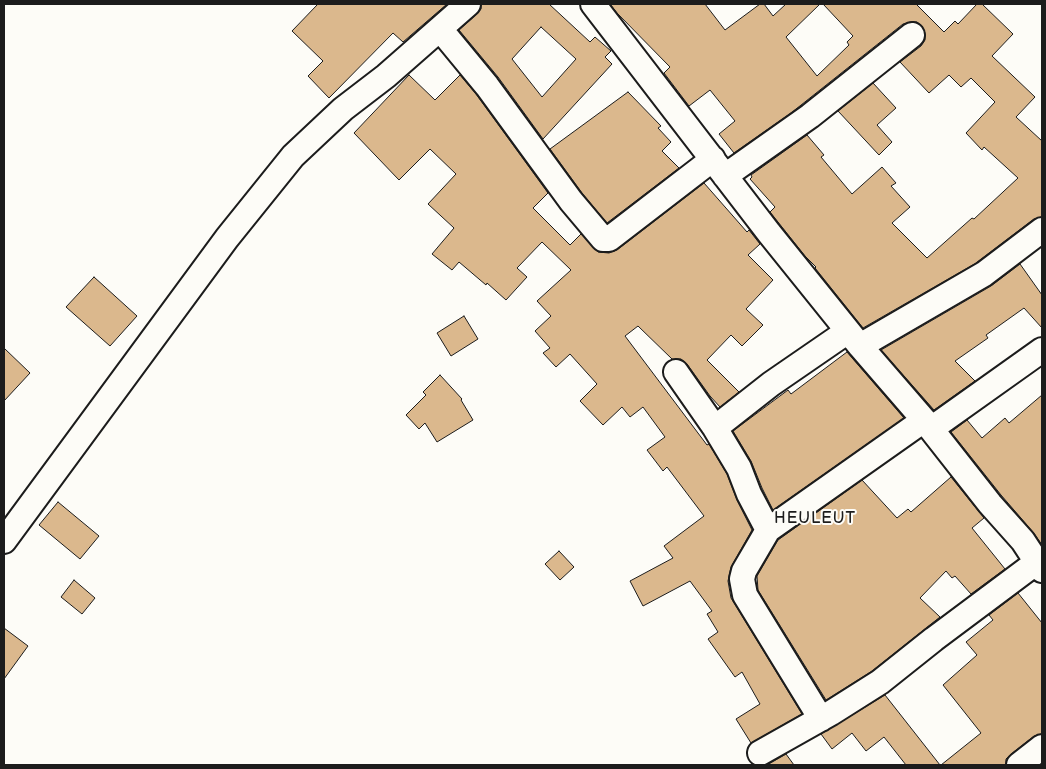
<!DOCTYPE html>
<style>
body{margin:0}
#map{position:relative;width:1046px;height:769px;overflow:hidden;background:#fdfcf7;font-family:"Balsamiq Sans",sans-serif}
canvas{display:block}
.frame{position:absolute;inset:0;border:5px solid #1c1c1c;pointer-events:none}
</style>
<div id="map">
<canvas width="1046" height="769"></canvas>
<div class="frame"></div>
</div>
<script>
const context = document.querySelector('canvas').getContext('2d');
context.lineJoin = 'round';
function fillPath(path, color) { context.fillStyle = color; context.fill(path, 'evenodd'); }
const toPath = rows => new Path2D(rows.map(r => 'M' + r).join(''));
function strokePath(path, color, width, dash) { context.strokeStyle = color; context.lineWidth = width; context.lineCap = dash ? 'butt' : 'round'; context.setLineDash(dash || []); context.stroke(path); }
function drawText(font, color, halo, rows, align = 'center') {
  context.font = font + ' "Balsamiq Sans",sans-serif'; context.lineWidth = 4; context.setLineDash([]); context.textBaseline = 'middle'; context.strokeStyle = halo; context.fillStyle = color; for (const [text, x, y, turn = 0] of rows) {
    context.save(); context.translate(x, y); context.rotate((+turn || 0) * Math.PI / 180); context.textAlign = isNaN(turn) ? turn : align; if (halo) context.strokeText(text, 0, 0); context.fillText(text, 0, 0); context.restore();
  }
}
const building = toPath([
 [318,4,447,4,403,42,393,33,329,98,308,76,323,61,292,31,318,4],
 [481,4,549,4,590,42,595,37,611,51,605,57,612,64,543,139,498,77,459,30,477,14,481,9,481,4],
 [541,27,576,59,542,97,512,59,541,27],
 [610,4,705,4,725,30,760,4,764,4,773,16,786,4,820,4,786,37,817,76,849,45,847,42,853,36,823,4,916,4,944,32,955,21,958,24,977,4,982,4,1013,34,992,56,1035,97,1016,117,1042,141,1042,217,1034,219,976,263,863,328,815,268,816,267,805,256,770,212,775,207,750,179,752,177,751,175,807,135,824,155,821,157,852,194,882,167,896,183,891,186,910,207,892,223,927,258,972,218,974,219,1018,178,984,147,982,150,966,133,995,102,971,78,961,87,949,75,929,93,900,62,921,46,925,40,925,33,922,26,917,22,910,22,903,24,791,113,734,153,719,134,735,121,710,90,689,106,664,73,670,67,617,13,610,4],
 [409,75,435,100,460,75,476,94,548,193,533,208,570,245,581,234,598,252,609,253,617,250,704,183,747,232,749,230,760,244,748,255,773,280,746,309,763,325,742,346,731,335,707,360,739,392,720,407,710,396,687,364,681,359,672,359,638,326,625,336,707,445,709,444,727,474,737,500,752,530,731,567,728,581,731,598,802,714,751,743,736,719,760,704,742,672,735,677,708,639,718,632,707,614,712,611,690,581,643,606,630,581,673,558,664,546,704,516,667,467,663,471,647,450,665,437,643,407,630,417,622,407,603,425,580,401,597,384,570,354,556,367,543,353,550,348,535,331,551,316,537,301,571,270,542,242,517,268,527,277,506,300,487,283,486,285,459,262,452,270,432,254,454,228,428,204,456,174,430,149,399,180,354,133,409,75],
 [873,83,896,108,877,125,892,142,879,155,838,111,873,83],
 [628,92,661,126,658,128,671,142,662,151,679,168,607,223,582,193,550,149,628,92],
 [1020,264,1042,295,1042,328,1024,308,986,335,988,338,955,361,975,381,934,410,881,350,991,286,1020,264],
 [94,277,137,316,110,346,66,307,94,277],
 [464,316,478,339,451,356,437,333,464,316],
 [4,348,30,373,4,401,4,348],
 [847,352,904,418,773,510,762,488,751,461,733,431,788,390,791,394,847,352],
 [440,375,462,399,461,400,473,420,437,442,425,423,419,429,406,415,426,395,423,392,440,375],
 [1042,395,1042,545,1033,532,1001,495,951,432,967,420,982,438,1005,418,1009,423,1042,395],
 [951,477,984,518,972,528,1005,569,971,594,955,576,952,578,946,571,920,598,940,617,872,671,826,700,758,590,757,576,778,540,862,480,897,518,908,509,911,512,951,477],
 [58,502,99,536,80,559,39,525,58,502],
 [559,551,574,567,560,580,545,564,559,551],
 [74,580,95,598,82,614,61,597,74,580],
 [1018,593,1042,623,1042,734,1034,736,1011,754,1006,759,1006,765,941,765,981,733,943,685,977,655,966,642,993,620,989,615,1018,593],
 [4,628,28,646,4,679,4,628],
 [885,695,940,765,906,765,884,737,866,751,852,733,832,749,821,734,885,695],
 [786,754,794,765,766,765,767,765,786,754]
]);
fillPath(building, '#dbb88d');
strokePath(building, '#1c1c1c', 1);
const minor = toPath([
 [593,4,769,233,860,346,924,420,990,504,1023,541,1042,570],
 [440,29,487,86,571,201,603,239,609,239,713,159],
 [725,176,810,116,912,35],
 [860,346,984,274,1042,230],
 [676,372,715,428,771,384,848,331],
 [715,428,739,468,749,494,768,530,744,571,742,579,745,595,821,719],
 [931,429,1042,350],
 [768,530,924,420],
 [4,541,227,238,293,156,343,109,386,76,468,4],
 [760,753,831,713,880,682,934,639,1037,562],
 [1019,765,1042,747]
]);
strokePath(minor, '#1c1c1c', 28);
strokePath(minor, '#fdfcf7', 24);
context.letterSpacing = '1px';
drawText('16px', '#1c1c1c', '#fdfcf7', [
 ["HEULEUT",815,519]
]);
context.letterSpacing = '0px';
</script>
